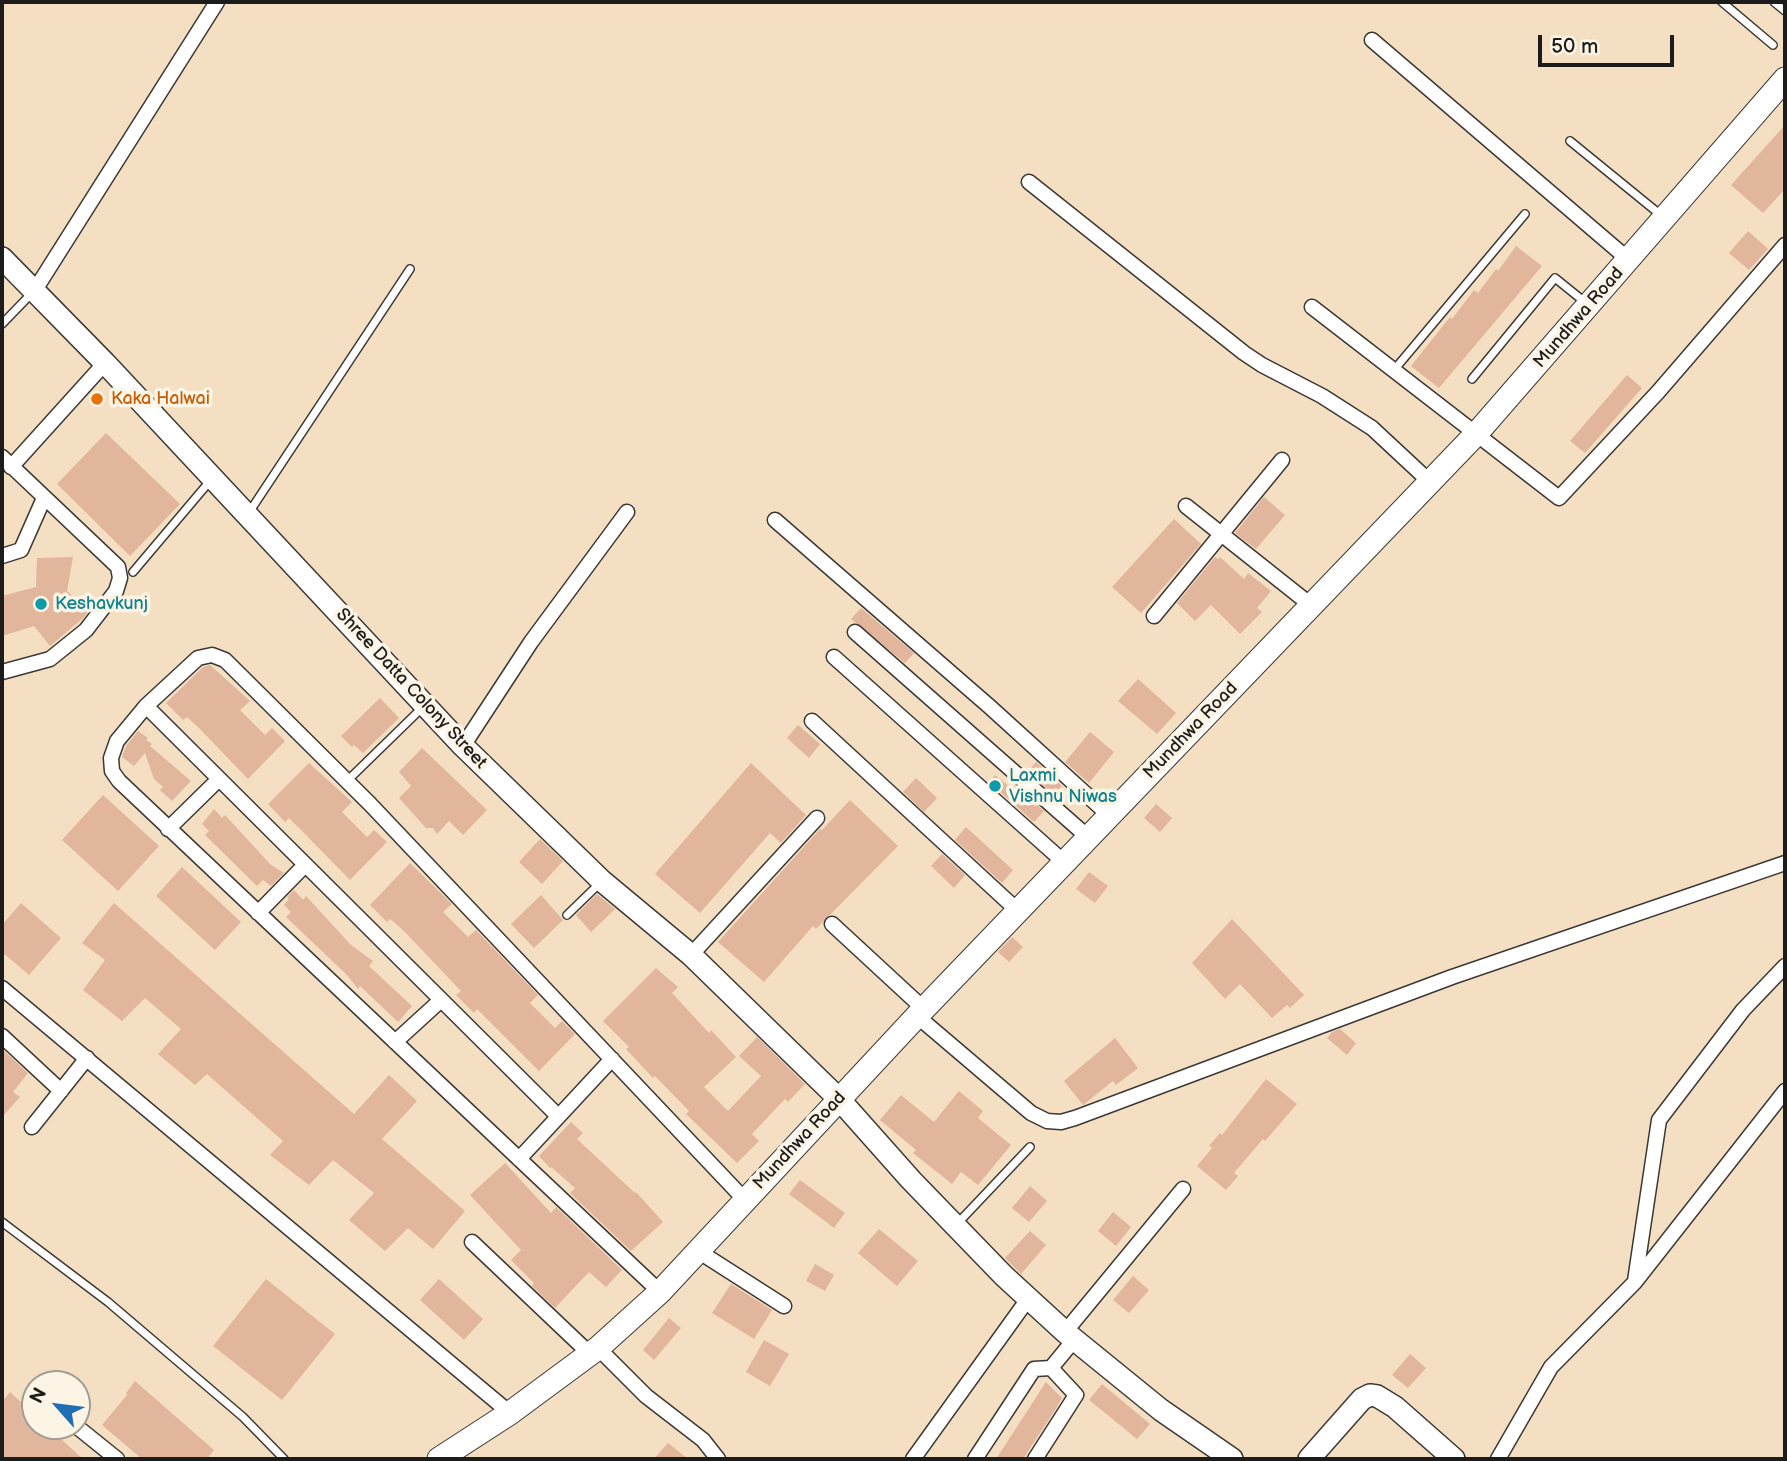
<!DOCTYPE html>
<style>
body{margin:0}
#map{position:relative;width:1787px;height:1461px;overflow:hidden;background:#f4dfc3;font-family:"Balsamiq Sans",sans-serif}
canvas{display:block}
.frame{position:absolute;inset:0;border:4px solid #1c1c1c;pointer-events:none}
.north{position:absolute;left:21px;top:1370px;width:70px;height:70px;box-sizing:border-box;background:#fcf5e5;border:2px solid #a29e95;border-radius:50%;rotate:298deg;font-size:19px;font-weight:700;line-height:28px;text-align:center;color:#1c1c1c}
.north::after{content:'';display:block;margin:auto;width:24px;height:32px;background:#1f6fb2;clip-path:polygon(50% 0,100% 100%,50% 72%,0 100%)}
.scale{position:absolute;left:1538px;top:35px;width:136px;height:32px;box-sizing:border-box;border:4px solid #1c1c1c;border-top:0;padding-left:9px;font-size:21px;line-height:24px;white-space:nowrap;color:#1c1c1c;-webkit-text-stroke:5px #fcf5e5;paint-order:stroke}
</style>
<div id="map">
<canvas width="1787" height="1461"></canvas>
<div class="frame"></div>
<div class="north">N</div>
<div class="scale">50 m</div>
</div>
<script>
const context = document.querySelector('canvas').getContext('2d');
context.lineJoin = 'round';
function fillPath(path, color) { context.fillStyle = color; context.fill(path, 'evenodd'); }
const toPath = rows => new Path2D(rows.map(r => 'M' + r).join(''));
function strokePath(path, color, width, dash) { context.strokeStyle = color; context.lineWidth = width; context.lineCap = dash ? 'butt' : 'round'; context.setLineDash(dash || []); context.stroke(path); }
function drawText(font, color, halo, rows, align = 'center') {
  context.font = font + ' "Balsamiq Sans",sans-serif'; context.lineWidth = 7; context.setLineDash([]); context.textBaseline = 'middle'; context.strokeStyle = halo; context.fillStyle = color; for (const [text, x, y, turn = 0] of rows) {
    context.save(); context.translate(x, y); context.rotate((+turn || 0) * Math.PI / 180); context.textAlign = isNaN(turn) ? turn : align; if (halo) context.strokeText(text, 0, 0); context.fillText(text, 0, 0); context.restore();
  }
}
fillPath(toPath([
 [1785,125,1785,189,1763,213,1731,185],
 [1748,231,1768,249,1749,270,1729,253],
 [1516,246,1542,266,1439,388,1411,366,1450,317,1452,319,1474,290,1478,293,1496,269,1498,271],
 [1627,375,1642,388,1585,453,1570,441],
 [106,433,180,504,130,556,57,484],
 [1264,497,1285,515,1256,549,1235,533],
 [1174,519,1201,544,1141,613,1112,587],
 [73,557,67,591,89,611,82,619,50,646,34,626,2,636,2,596,36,587,37,558],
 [1215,557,1218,559,1220,557,1244,579,1248,573,1271,591,1257,608,1262,612,1240,634,1211,605,1195,621,1177,603],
 [861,608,914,653,905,663,851,619],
 [210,665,250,701,240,710,265,735,272,728,285,741,248,779,200,729,187,717,183,720,166,703,203,667],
 [1138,679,1176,713,1157,734,1118,701],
 [380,698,399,718,363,753,354,745,352,747,341,736],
 [798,725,820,744,809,758,787,738],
 [138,731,148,738,146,740,152,744,150,746,191,781,172,801,160,790,163,787,154,779,145,753,134,766,122,757,126,746],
 [1090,732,1114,752,1089,783,1065,762],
 [422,748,487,810,463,835,449,821,437,834,433,828,426,828,399,798,411,786,399,772],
 [1036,762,1062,786,1054,795,1028,771],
 [309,763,352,802,342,812,367,837,374,830,387,842,350,880,302,831,289,818,285,822,268,804],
 [751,763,806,815,781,843,770,833,700,913,655,874],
 [995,775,1012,789,1015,786,1044,811,1034,822,989,782],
 [916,778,937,798,924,812,903,792],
 [103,795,159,846,118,891,62,840],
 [850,800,898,846,816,929,813,926,764,982,718,942,820,829,822,830],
 [1156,804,1172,818,1160,832,1144,818],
 [214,809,222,818,225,815,270,864,284,873,271,886,263,880,257,886,205,835,209,831,202,824],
 [966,827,1013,870,1002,883,955,840],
 [540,839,563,861,542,884,519,862],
 [942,854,965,875,954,888,931,866],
 [410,863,452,904,443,912,468,937,476,930,538,995,530,1003,555,1028,562,1021,575,1034,539,1071,477,1009,474,1013,456,995,461,991,404,931,390,919,387,922,370,905],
 [182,867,241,922,215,950,156,896],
 [1089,872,1108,886,1095,903,1076,889],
 [294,890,303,900,306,896,351,945,373,961,369,966,412,1006,398,1022,360,986,358,989,347,975,286,917,291,912,284,905,289,899,287,897],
 [597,894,615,909,591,932,576,915],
 [541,895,563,920,534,948,511,924],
 [21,903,61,938,29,975,2,952,2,925],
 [114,903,354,1114,389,1075,417,1101,382,1139,465,1211,433,1249,408,1228,385,1251,349,1220,374,1193,333,1160,309,1185,270,1155,283,1141,207,1074,195,1085,158,1054,181,1029,145,998,122,1021,83,990,105,960,82,943],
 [1232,919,1304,995,1290,1008,1287,1005,1272,1018,1240,984,1225,999,1192,963],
 [1012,937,1023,947,1009,962,998,952],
 [656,968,678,987,672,993,709,1033,711,1030,736,1057,704,1087,728,1111,761,1076,739,1056,757,1037,805,1084,788,1102,785,1099,752,1134,759,1141,737,1163,686,1114,689,1111,655,1076,653,1078,626,1049,629,1047,603,1021],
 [1340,1029,1356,1043,1347,1055,1327,1038,1332,1032],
 [1115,1038,1138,1068,1116,1085,1113,1081,1083,1105,1064,1081],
 [2,1049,28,1073,13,1092,20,1097,2,1117],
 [1266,1079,1297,1104,1265,1141,1263,1139,1234,1173,1238,1176,1226,1190,1197,1166,1212,1148,1209,1146,1220,1133,1222,1135],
 [959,1091,983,1111,978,1118,1011,1145,978,1185,961,1172,952,1184,913,1153,916,1150,880,1120,901,1095,934,1122],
 [571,1122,583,1133,577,1139,635,1193,636,1192,663,1222,631,1251,570,1193,575,1188,551,1167,550,1168,539,1156],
 [505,1163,551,1213,556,1207,622,1270,606,1287,589,1272,555,1308,532,1286,534,1283,511,1260,521,1250,470,1195],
 [800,1180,845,1213,834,1228,789,1194],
 [1030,1186,1047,1201,1029,1222,1012,1208],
 [1113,1212,1131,1227,1116,1246,1098,1231],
 [879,1229,918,1261,897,1286,858,1253],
 [1030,1231,1046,1245,1021,1274,1005,1258],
 [815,1264,834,1275,825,1291,806,1281],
 [1133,1276,1149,1290,1129,1313,1113,1300],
 [266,1279,335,1334,282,1400,213,1346],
 [439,1279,483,1319,464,1340,420,1300],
 [731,1284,772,1310,754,1339,712,1313],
 [669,1318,681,1328,654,1360,643,1350],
 [764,1340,789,1354,770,1386,746,1372],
 [1410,1354,1426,1368,1408,1388,1392,1375],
 [135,1381,214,1450,207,1459,142,1459,102,1425,127,1395,126,1393],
 [1046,1382,1062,1398,1055,1410,1023,1459,996,1459],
 [1102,1384,1150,1424,1137,1439,1089,1400],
 [10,1392,35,1415,35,1426,47,1426,83,1459,2,1459,2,1402],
 [668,1443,688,1459,654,1459]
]), '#e1b69c');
const lane = toPath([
 [1722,2,1773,45],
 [1774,2,1785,11],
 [1570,141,1662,216],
 [2,324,32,293],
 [1394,370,1525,214],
 [1472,379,1555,278,1586,303],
 [248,514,410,269],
 [133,572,210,481],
 [347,781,424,706],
 [567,915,599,884],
 [2,1222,108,1302,243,1417,284,1459],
 [956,1225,1030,1147]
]);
const street = toPath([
 [1372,40,1629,260],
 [1029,182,1244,353,1262,365,1322,396,1372,428,1430,482],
 [35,290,217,2],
 [1312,307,1559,498,1658,392,1785,245],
 [2,457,118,567,120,578,116,591,86,630,50,659,2,672],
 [11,467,105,363],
 [1186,506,1312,606],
 [775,520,990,707,1110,816],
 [2,556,21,550,44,498],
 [1154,616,1282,460],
 [855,632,1089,838],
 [834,657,1065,863],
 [146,706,558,1116],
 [812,721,1018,911],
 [463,746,531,642,627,512],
 [168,829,219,779],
 [258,913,305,865],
 [832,924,924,1009],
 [691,955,817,818],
 [2,988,510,1413],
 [917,1016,1031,1113,1047,1121,1061,1122,1075,1118,1452,977,1785,863],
 [2,1036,61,1091],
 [395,1042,441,1000],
 [32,1127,87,1058],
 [519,1159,612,1059],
 [472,1242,590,1354],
 [698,1251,784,1306],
 [1635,1281,1659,1120,1743,1010,1785,966],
 [660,1292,119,781,112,771,111,758,117,741,146,706,198,658,212,655,225,660,370,804,745,1200],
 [1065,1332,1183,1189],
 [598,1348,646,1396,703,1440,718,1459],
 [76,1426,117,1459],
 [913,1459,1028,1299],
 [975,1459,1034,1369,1051,1368,1074,1340],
 [1035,1459,1076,1395,1051,1368],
 [1498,1459,1551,1367,1635,1282,1785,1091]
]);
const secondary = toPath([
 [2,258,105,363,463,746,602,881,691,955,839,1099,911,1180,1004,1276,1065,1332,1161,1410,1232,1459],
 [1309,1459,1362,1399,1370,1395,1377,1396,1395,1407,1454,1459]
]);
const primary = toPath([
 [439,1459,510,1413,598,1348,660,1292,917,1016,1477,433,1785,79]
]);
strokePath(lane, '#3c3935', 10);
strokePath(street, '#3c3935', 17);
strokePath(secondary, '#3c3935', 24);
strokePath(primary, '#3c3935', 25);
strokePath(lane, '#fff', 7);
strokePath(street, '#fff', 14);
strokePath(secondary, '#fff', 21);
strokePath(primary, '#fff', 23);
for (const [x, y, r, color] of [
 [97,399,7,"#e8710a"],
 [41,604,7,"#0f9aa8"],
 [995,786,7,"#0f9aa8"]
]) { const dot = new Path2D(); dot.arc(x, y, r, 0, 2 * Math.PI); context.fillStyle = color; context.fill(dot); strokePath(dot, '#fcf5e5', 2.5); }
drawText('18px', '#1c1c1c', '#fcf5e5', [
 ["Mundhwa Road",1579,318,-49],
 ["Shree Datta Colony Street",411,689,47],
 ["Mundhwa Road",1191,731,-46],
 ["Mundhwa Road",800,1141,-47]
]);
drawText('18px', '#c56008', '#fcf5e5', [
 ["Kaka Halwai",111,399]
], 'left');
drawText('18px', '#0d838f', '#fcf5e5', [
 ["Keshavkunj",55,604],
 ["Laxmi",1009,776],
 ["Vishnu Niwas",1009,797]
], 'left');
</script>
